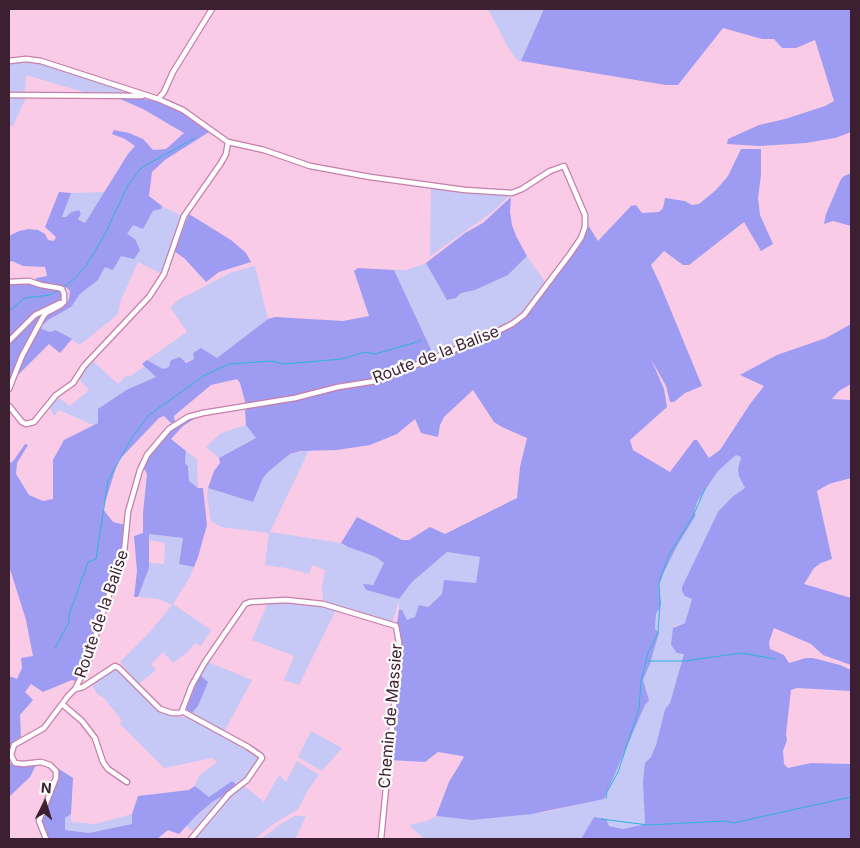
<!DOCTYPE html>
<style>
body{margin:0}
#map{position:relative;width:860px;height:848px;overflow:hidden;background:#facbe6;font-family:Inter,sans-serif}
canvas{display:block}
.frame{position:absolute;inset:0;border:10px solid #3c1f31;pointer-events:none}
.north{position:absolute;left:20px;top:778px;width:50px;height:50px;-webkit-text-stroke:4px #fcfcfc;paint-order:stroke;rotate:5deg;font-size:14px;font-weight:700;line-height:20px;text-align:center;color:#3c1f31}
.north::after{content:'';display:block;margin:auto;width:18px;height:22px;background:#3c1f31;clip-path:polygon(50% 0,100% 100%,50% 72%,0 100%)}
</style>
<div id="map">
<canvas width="860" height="848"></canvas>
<div class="frame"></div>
<div class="north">N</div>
</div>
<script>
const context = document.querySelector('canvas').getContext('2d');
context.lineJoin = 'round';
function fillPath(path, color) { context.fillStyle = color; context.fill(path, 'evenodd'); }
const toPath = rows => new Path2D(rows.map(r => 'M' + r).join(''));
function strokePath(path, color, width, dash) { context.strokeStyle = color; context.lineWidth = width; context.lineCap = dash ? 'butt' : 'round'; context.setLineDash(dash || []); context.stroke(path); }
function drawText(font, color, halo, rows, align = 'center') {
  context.font = font + ' Inter,sans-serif'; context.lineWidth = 4.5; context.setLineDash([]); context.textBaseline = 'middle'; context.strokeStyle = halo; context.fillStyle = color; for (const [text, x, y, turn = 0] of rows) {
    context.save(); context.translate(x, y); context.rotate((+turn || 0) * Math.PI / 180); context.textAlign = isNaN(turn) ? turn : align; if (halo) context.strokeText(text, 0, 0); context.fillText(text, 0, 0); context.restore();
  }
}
fillPath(toPath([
 [488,9,544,9,521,61,518,61,509,49],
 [25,60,41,62,140,95,87,93,26,75,25,94,9,94,9,63],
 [9,96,26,98,13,126,9,126],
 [431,187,507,195,508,197,491,213,430,256],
 [105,192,85,223,71,212,66,217,62,218,71,193],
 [162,206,182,216,162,274,138,262,121,300,118,314,80,345,57,330,50,332,39,328,42,323,44,324,48,320,71,307,80,294,98,280,105,267,133,224,143,229,153,211,161,209],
 [527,256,547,285,523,313,514,321,477,340,434,356,394,270,407,270,426,263,448,300,456,298,461,293,475,290,508,275],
 [255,266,268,319,217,358,194,359,163,369,147,360,187,332,170,307,180,299,232,272],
 [92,360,118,384,127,375,129,377,145,366,156,377,128,389,98,423,93,425,59,410,54,416,49,407,59,398,70,406,89,390,78,378],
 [246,425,256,438,219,458,206,447,221,433],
 [309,450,270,532,341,543,348,547,376,557,384,563,373,585,363,585,366,590,399,599,412,582,447,552,481,557,476,583,442,594,415,617,407,621,402,610,399,610,399,601,392,623,328,603,323,600,322,586,325,570,312,565,309,574,286,568,265,565,269,533,221,527,211,521,207,497,208,488,253,502,263,478,268,472,290,454],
 [186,451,197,459,198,488,189,481,188,466,185,464],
 [736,455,741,457,738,469,745,488,732,497,692,599,685,623,674,626,684,654,670,703,665,709,656,745,651,757,644,803,645,824,623,829,609,826,594,818,581,839,424,839,409,825,427,821,436,816,472,820,547,812,604,798,645,705,649,700,643,680,650,664,659,633,655,629,656,614,661,605,659,585,664,572,677,546,696,515,694,513,697,502,718,471],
 [148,534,183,538,179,564,194,567,189,579,173,604,211,630,201,646,195,643,188,652,173,663,163,652,151,664,156,670,139,684,120,662,149,633,172,605,159,599,138,597,149,568,149,563,164,564,165,543,148,540],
 [268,602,300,603,336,610,299,685,284,680,294,656,252,640],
 [208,662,252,680,224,732,192,713,198,706,200,675],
 [114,669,119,670,153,707,161,712,175,717,189,717,259,757,248,777,237,785,232,781,209,797,195,786,199,776,217,762,212,758,164,768,119,723,122,721,105,699,97,694,91,683],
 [311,731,342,748,322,771,298,757],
 [297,761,319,775,308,790,298,809,272,825,255,839,193,839,230,795,243,785,264,802,279,775,286,782],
 [226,794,194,832,186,826,212,802],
 [71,814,71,822,95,824,132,814,132,824,89,833,65,830,65,818],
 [295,816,306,816,295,839,261,839,282,823]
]), '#c6c8f6');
fillPath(toPath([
 [544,9,851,9,851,132,835,138,806,143,760,146,727,144,728,139,759,125,785,119,825,106,834,101,815,40,796,48,782,48,774,39,762,39,723,28,678,85,666,85,521,61],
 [122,97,154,100,180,111,209,132,165,160,152,172,149,196,162,206,161,209,153,211,143,229,133,225,127,234,135,239,140,250,134,259,121,256,113,270,105,267,98,280,80,294,71,307,48,320,44,324,42,323,46,316,66,305,69,299,70,291,67,288,63,286,45,284,36,281,36,278,47,276,45,267,23,266,12,261,9,263,9,236,19,231,29,229,38,230,45,234,48,240,54,241,56,237,45,227,59,192,71,193,62,217,66,217,71,212,79,210,81,214,78,219,85,223,128,154,135,146,125,139,112,134,114,130,129,133,143,139,153,150,166,149,184,133,143,109,120,99],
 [741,149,761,149,761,175,758,198,760,215,773,244,761,251,744,222,689,265,683,265,664,251,651,265,660,284,702,386,685,393,674,402,670,402,666,386,651,359,664,389,667,407,630,440,633,450,670,472,694,440,697,440,709,458,720,450,750,404,764,386,740,375,777,355,826,338,851,324,851,384,839,391,832,399,851,400,851,478,829,484,817,491,832,559,821,563,814,568,804,584,851,598,851,665,823,655,811,644,774,628,769,642,770,649,784,655,789,663,806,658,813,658,840,665,851,670,851,691,797,688,791,690,786,734,787,740,783,751,784,764,788,768,811,763,851,764,851,839,581,839,594,817,606,819,609,826,623,829,645,824,643,782,645,763,651,757,656,745,665,709,670,703,684,654,677,653,671,645,673,628,685,623,692,599,685,596,682,591,682,587,718,512,732,497,745,488,739,476,738,469,741,457,736,455,718,471,697,502,694,513,696,515,677,546,664,572,659,585,661,605,656,614,655,629,659,633,650,664,643,680,649,700,645,705,604,799,532,814,472,820,436,816,449,782,464,757,462,756,438,752,425,762,390,760,400,648,400,634,397,623,399,610,402,610,407,620,415,617,419,605,428,607,442,594,444,580,476,583,480,557,447,552,412,582,399,599,366,590,363,584,373,585,384,563,376,557,348,547,341,543,357,517,402,540,409,540,430,527,445,534,517,498,520,467,527,438,502,427,494,422,473,390,444,417,440,425,438,437,421,433,415,419,397,434,370,445,337,450,300,451,290,454,268,472,263,478,253,502,208,488,214,471,220,463,219,458,256,438,246,425,245,410,247,409,240,383,237,379,211,385,174,416,175,422,171,423,164,416,159,418,118,461,103,509,113,522,125,525,122,553,98,617,89,656,83,671,78,682,72,680,43,692,31,684,25,692,33,700,20,715,21,737,14,741,9,749,9,676,17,679,22,668,21,658,33,656,26,620,9,566,9,461,11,463,14,460,25,444,28,445,17,463,16,474,29,495,43,501,53,499,53,460,64,440,98,423,98,409,128,389,156,377,142,364,147,360,163,369,169,367,171,360,180,357,186,363,194,359,193,353,201,348,217,358,268,319,275,317,343,321,369,316,354,271,358,268,394,270,434,356,390,373,392,378,469,347,516,323,527,314,579,244,586,226,588,225,598,241,631,206,636,205,642,213,659,212,663,208,665,198,685,201,692,205,699,204,716,190,728,176],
 [851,173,851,226,833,221,824,224,826,214,841,179,844,176],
 [511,197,510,212,512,225,516,236,527,256,508,275,475,290,461,293,456,298,447,300,426,263,465,233,483,223],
 [189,214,231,240,246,253,251,262,219,272,206,282,185,259,174,251],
 [22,282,58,289,62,294,61,298,59,300,32,315,9,338,9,283],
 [45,313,10,381,9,380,9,343,38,315],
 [39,328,50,332,56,330,72,339,60,353,49,344,17,376,16,374],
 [193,418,194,419,183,426,171,439,186,451,185,463,188,466,189,481,198,488,203,488,207,525,198,557,194,567,179,564,183,538,149,534,149,568,138,597,134,597,137,571,134,536,143,533,143,513,147,474,145,470,141,469,146,459,167,433,184,420],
 [200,675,208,682,198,706,192,713,187,710,187,707],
 [9,761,11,764,22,767,37,763,30,777,9,797],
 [59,769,73,778,71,814,65,818,65,830,89,833,132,824,132,814,138,796,189,790,195,786,209,797,232,781,237,785,226,794,212,802,195,817,179,834,168,830,157,839,48,839,43,827,42,819,58,778]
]), '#9d9cf2');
strokePath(toPath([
 [62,288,73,280,86,266,105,234,128,185,141,168,195,138],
 [9,311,25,298,50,295,59,290],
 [419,341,421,340],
 [55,648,69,622,69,615,88,562,96,559,108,481,131,439,149,415,205,375,229,364,271,361,284,364,342,359,365,352,375,354,417,342],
 [647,661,684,661,742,653,775,659],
 [606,798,607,792,618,772,639,709,641,681,648,653,658,633,660,602,659,583,669,555,693,516,705,489],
 [601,819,648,825,725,821,733,823,851,797]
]), '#2db4db', 1);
const street = toPath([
 [9,61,26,59,41,61,158,99,164,92,173,72,212,9],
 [9,95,142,96],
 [9,282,29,281,41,285,59,288,62,289,64,294,64,302,61,305,46,313,43,317,22,356,9,389],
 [9,341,35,315,60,303],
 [9,406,22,422,26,424,34,422,56,395,73,383,84,366,149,297,164,274,184,216,221,163,226,154,228,142],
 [75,689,88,664,100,620,124,553,128,512,140,470,147,455,169,429,188,417,203,413,295,398,338,387,376,381,486,337,512,324,524,315,570,254,581,238,585,227,585,215,564,166,550,171,522,189,512,193,465,190,370,177,310,166,264,150,228,142,183,110,158,99],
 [62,704,82,721,95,738,103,762,108,769,127,782],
 [182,711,248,747,261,756,262,758,247,780,229,794,191,839],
 [46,839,39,821,56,778,56,771,50,765,41,762,23,764,15,763,11,755,14,745,44,728,68,696,75,689,83,687,115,666,119,668,160,709,172,713,180,713,182,711,192,685,205,662,245,604,250,602,286,600,323,604,396,626,399,643,396,685,381,839]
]);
strokePath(street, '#c67faa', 7);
strokePath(street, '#fff', 4.5);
drawText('16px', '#3c1f31', '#fcfcfc', [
 ["Route de la Balise",436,355,-21],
 ["Route de la Balise",102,614,-71],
 ["Chemin de Massier",391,716,-85]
]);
</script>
